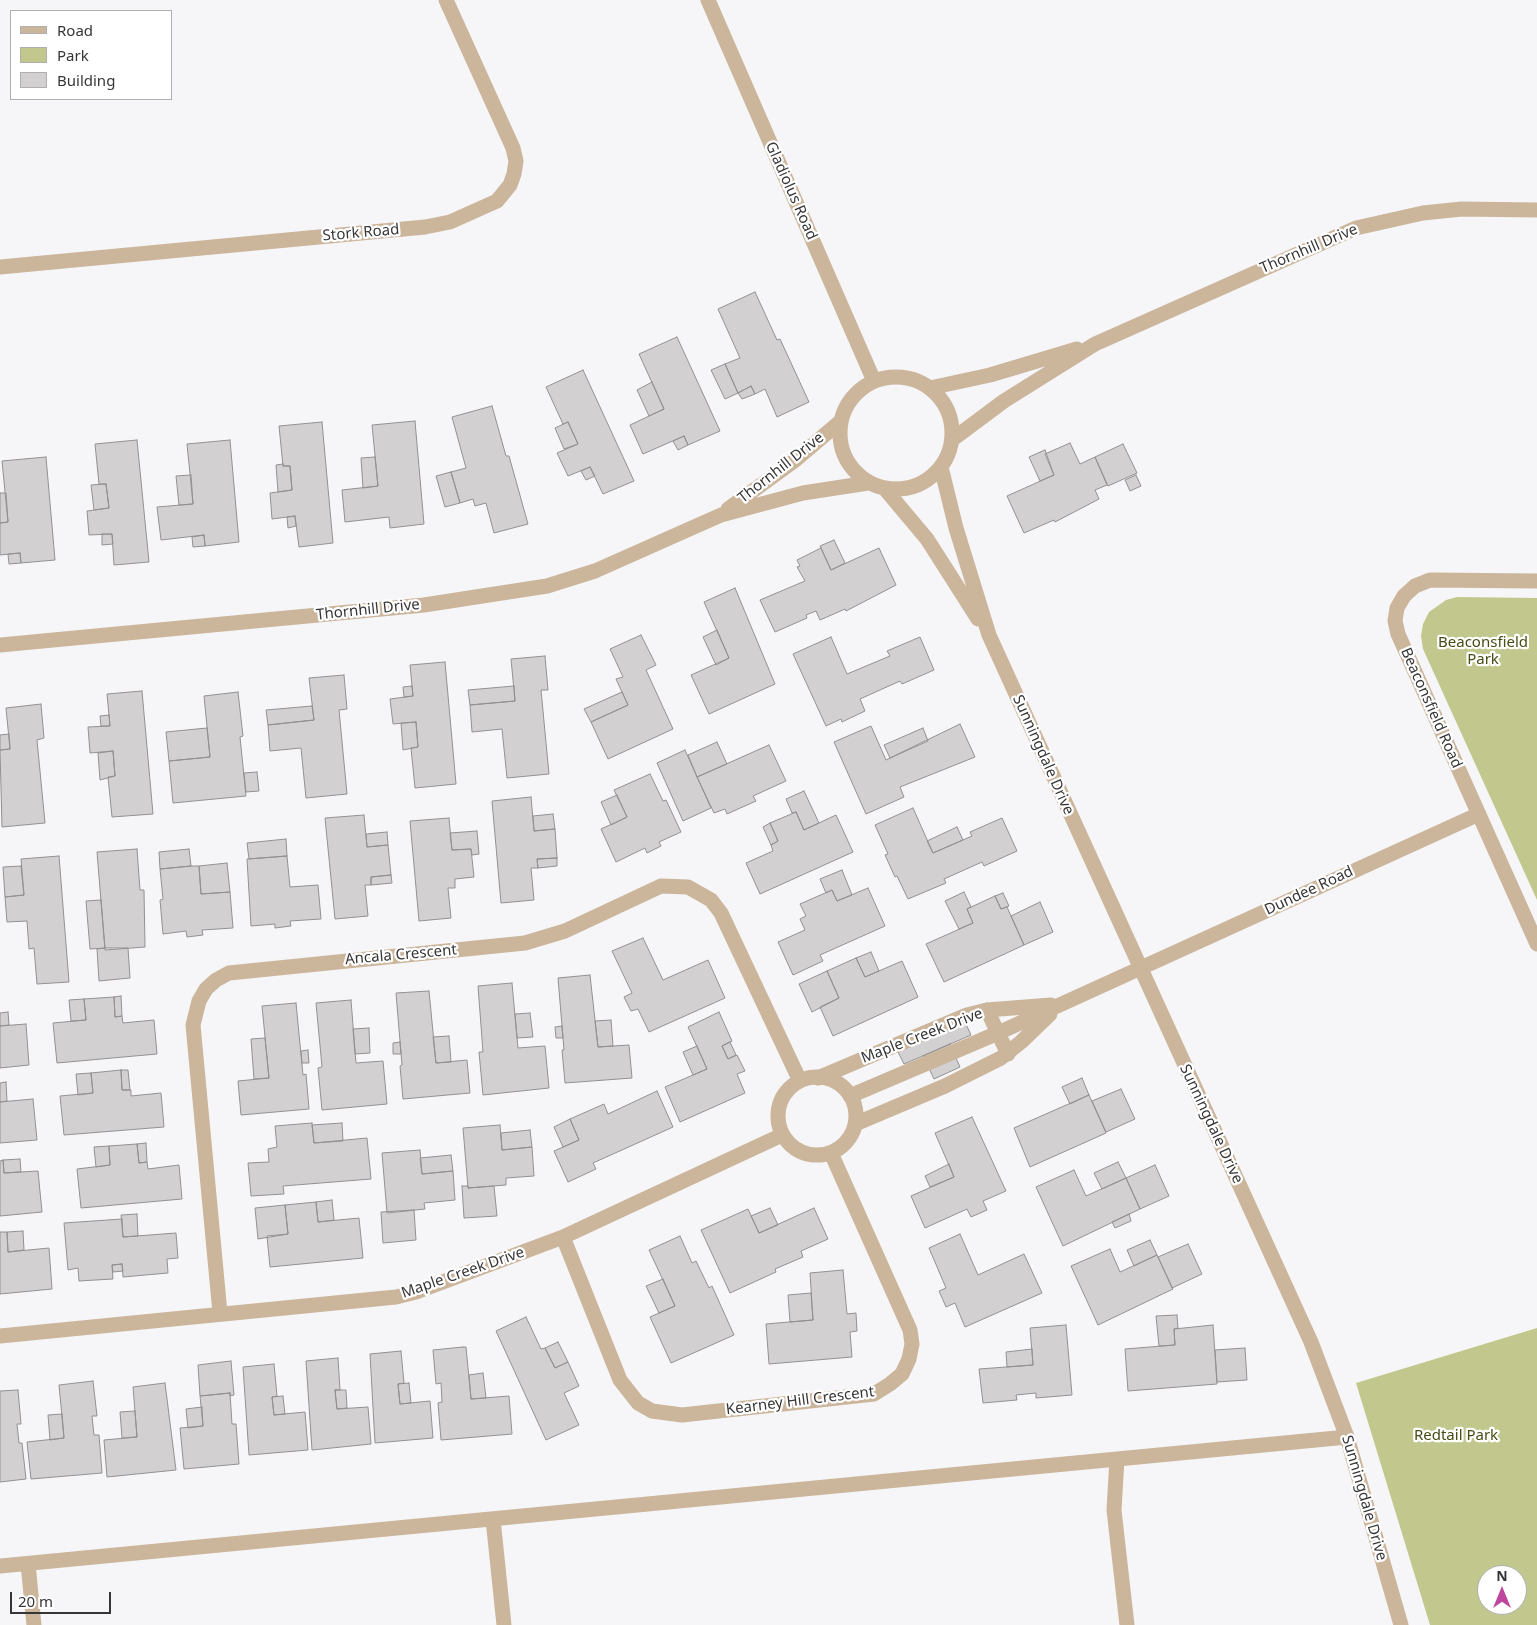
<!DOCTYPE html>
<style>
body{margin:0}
#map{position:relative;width:1537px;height:1625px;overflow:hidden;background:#f6f6f8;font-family:"Noto Sans",sans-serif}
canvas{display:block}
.legend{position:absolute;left:10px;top:10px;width:162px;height:90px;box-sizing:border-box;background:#fff;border:1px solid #afafaf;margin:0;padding:6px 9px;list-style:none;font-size:15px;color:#363637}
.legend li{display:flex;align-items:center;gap:10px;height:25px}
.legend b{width:25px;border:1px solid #afafaf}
.north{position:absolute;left:1477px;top:1565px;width:50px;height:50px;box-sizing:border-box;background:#fff;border:1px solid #afafaf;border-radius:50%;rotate:0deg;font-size:14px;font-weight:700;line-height:20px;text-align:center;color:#363637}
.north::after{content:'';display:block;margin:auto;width:18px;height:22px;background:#be479d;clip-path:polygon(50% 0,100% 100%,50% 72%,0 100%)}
.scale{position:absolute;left:10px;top:1592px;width:101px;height:22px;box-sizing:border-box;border:2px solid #363637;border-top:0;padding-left:6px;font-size:15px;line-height:18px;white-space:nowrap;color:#363637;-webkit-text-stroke:4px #fff;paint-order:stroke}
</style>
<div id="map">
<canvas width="1537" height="1625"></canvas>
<ul class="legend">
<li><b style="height:6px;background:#cbb59b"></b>Road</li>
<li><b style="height:14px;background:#c2c88d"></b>Park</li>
<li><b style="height:14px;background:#d3d0d2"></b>Building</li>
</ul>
<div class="north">N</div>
<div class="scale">20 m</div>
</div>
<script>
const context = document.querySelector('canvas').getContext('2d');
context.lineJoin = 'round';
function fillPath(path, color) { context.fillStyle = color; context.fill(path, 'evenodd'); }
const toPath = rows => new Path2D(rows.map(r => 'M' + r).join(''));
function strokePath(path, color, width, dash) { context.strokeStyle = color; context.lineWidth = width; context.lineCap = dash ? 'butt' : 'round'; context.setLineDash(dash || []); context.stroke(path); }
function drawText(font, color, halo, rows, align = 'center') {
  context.font = font + ' "Noto Sans",sans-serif'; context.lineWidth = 4.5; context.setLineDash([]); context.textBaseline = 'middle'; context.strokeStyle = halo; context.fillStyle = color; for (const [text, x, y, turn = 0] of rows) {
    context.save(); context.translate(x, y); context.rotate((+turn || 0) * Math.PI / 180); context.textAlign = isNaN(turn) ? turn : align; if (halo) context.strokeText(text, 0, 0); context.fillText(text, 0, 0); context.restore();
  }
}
fillPath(toPath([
 [1457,597,1537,598,1537,900,1423,649,1421,636,1423,624,1429,612,1446,600],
 [1537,1328,1537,1625,1430,1625,1356,1383],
 [1487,1575,1517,1575,1517,1605,1487,1605]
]), '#c2c88d');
const building = toPath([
 [755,292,777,340,780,339,809,402,777,417,765,389,755,394,751,386,738,393,725,364,740,358,718,309,755,292],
 [677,337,720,431,688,445,684,436,643,454,630,425,664,409,639,354,677,337],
 [725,364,738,393,725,399,711,370,725,364],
 [583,370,634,481,603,494,590,467,568,476,557,453,578,444,568,422,563,424,546,387,583,370],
 [652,382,664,409,649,416,637,390,652,382],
 [751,386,755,394,742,399,738,393,751,386],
 [492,406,506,456,509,456,528,524,494,533,486,503,475,506,473,499,460,503,451,472,466,468,452,417,492,406],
 [415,421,424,524,390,528,389,517,345,522,342,490,378,486,372,425,415,421],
 [322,422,333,543,299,547,295,516,272,519,270,493,292,490,290,466,283,466,279,426,322,422],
 [568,422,578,444,564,449,555,428,568,422],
 [684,436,688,445,678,450,673,441,684,436],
 [137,440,149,562,114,565,112,534,89,535,87,511,109,508,106,484,99,484,95,444,137,440],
 [230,440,239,542,205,546,204,535,161,540,157,507,193,504,187,444,230,440],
 [1070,443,1080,464,1095,457,1107,485,1095,490,1099,499,1055,522,1054,520,1024,533,1007,496,1054,475,1045,454,1070,443],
 [1123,444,1137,473,1108,486,1095,457,1123,444],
 [1045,450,1054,475,1040,481,1029,457,1045,450],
 [46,457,55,560,21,563,20,553,0,555,0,523,8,522,2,461,46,457],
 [375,457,378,486,363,488,361,458,375,457],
 [283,464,283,466,290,466,292,490,278,492,276,465,283,464],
 [590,467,595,476,586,480,581,471,590,467],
 [451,472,460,503,445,507,436,476,451,472],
 [191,475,193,504,179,505,176,476,191,475],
 [1136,475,1141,486,1130,491,1125,480,1136,475],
 [106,484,109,508,94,510,91,485,106,484],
 [0,493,6,493,8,522,0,523,0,493],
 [295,516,296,526,288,528,287,517,295,516],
 [102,534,112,534,113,544,102,545,102,534],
 [204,535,205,546,193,547,192,537,204,535],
 [834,540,845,563,831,570,820,546,834,540],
 [821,548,831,570,879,548,896,585,846,611,845,609,820,620,816,611,806,615,807,618,775,632,760,600,805,581,797,567,800,566,797,560,821,548],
 [20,553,21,563,9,564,8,554,20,553],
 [735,588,775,684,709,714,691,675,729,658,704,602,735,588],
 [717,630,729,658,716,665,703,637,717,630],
 [641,635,656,665,646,670,673,729,608,759,591,722,628,705,616,679,623,677,610,649,641,635],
 [831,637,847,674,890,656,887,651,920,637,934,670,902,684,900,681,860,699,865,711,842,722,841,719,826,726,793,654,831,637],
 [545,656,548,690,541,690,549,774,507,778,502,729,472,732,470,705,515,701,511,659,545,656],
 [445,662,456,784,415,788,411,748,418,747,416,722,393,724,390,699,413,696,410,665,445,662],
 [344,675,347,709,339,710,347,794,306,798,301,748,270,751,268,725,314,720,309,678,344,675],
 [412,686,413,696,404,697,403,687,412,686],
 [514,686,515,701,470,705,468,690,514,686],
 [142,691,153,814,112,817,108,777,115,776,113,751,90,753,88,727,110,726,107,694,142,691],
 [238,692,243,736,240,737,246,796,173,803,169,761,210,757,204,696,238,692],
 [622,692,628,705,591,722,584,709,622,692],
 [41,704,44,738,37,740,45,823,2,827,0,750,10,749,6,708,41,704],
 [312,706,314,720,268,725,266,710,312,706],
 [109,715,110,726,101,726,100,716,109,715],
 [416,722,418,747,403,750,401,723,416,722],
 [960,724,975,757,900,787,904,797,866,814,834,742,871,726,886,760,960,724],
 [207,728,210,757,169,761,166,732,207,728],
 [923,728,928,741,890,758,884,745,923,728],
 [9,734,10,749,0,750,0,735,9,734],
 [717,742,727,764,697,777,688,755,717,742],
 [769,745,786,781,753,796,756,801,727,814,725,809,714,813,697,777,769,745],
 [685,750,711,808,683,821,657,763,685,750],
 [113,751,115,776,100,780,98,753,113,751],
 [257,772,259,791,246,792,244,773,257,772],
 [650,774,663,801,666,800,681,832,659,842,661,846,647,853,645,848,616,862,601,829,627,817,614,790,650,774],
 [804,791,819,823,804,830,796,812,792,813,786,799,804,791],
 [617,795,627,817,611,825,601,802,617,795],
 [531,797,534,831,555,829,557,858,537,859,538,868,531,868,534,900,501,903,492,801,531,797],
 [913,808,933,853,972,836,970,832,1002,818,1017,851,984,866,982,862,944,879,946,883,908,899,897,876,895,877,885,855,888,854,875,825,913,808],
 [796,812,804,830,836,815,853,852,760,894,746,863,773,851,771,845,778,841,770,823,796,812],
 [553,814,555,829,534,831,533,816,553,814],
 [364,815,367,847,388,845,391,875,371,877,371,885,365,885,368,916,335,919,325,818,364,815],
 [449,818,452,850,471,849,474,877,455,879,455,888,448,888,451,918,419,921,410,821,449,818],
 [770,823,778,841,771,845,763,827,770,823],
 [957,827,963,840,933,853,927,841,957,827],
 [477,831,479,854,472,855,471,849,452,850,450,833,477,831],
 [387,832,388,845,367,847,366,834,387,832],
 [286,839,287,856,249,859,247,843,286,839],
 [137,849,140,890,144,890,145,947,105,950,97,852,137,849],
 [189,849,191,866,160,869,159,852,189,849],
 [59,856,69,982,37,984,34,948,29,949,27,921,7,922,5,897,24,895,21,859,59,856],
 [287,856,290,887,318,885,321,919,290,921,291,926,275,928,275,924,251,926,247,859,287,856],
 [557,858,557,866,538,868,537,859,557,858],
 [227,863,230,892,201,894,199,866,227,863],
 [21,866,24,895,5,897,3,867,21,866],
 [191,866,199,866,201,894,230,892,233,928,202,930,203,935,187,937,186,931,163,934,160,900,163,899,160,869,191,866],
 [842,870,852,895,837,901,832,890,826,893,820,879,842,870],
 [391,875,392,883,371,885,371,877,391,875],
 [868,888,885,926,820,955,823,961,793,975,778,942,805,930,800,919,806,916,800,904,832,890,837,901,868,888],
 [964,892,971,907,967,909,973,923,959,929,945,901,964,892],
 [1003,893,1009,906,1001,909,995,896,1003,893],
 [995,896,1001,909,1007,907,1024,945,944,982,926,944,973,923,967,909,995,896],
 [101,900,105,948,90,949,86,901,101,900],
 [1040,902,1053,932,1024,945,1011,916,1040,902],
 [643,938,663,980,708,960,725,998,649,1032,638,1009,631,1011,624,997,632,993,612,951,643,938],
 [105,948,128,948,130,978,99,981,97,949,105,948],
 [871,952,879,971,865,977,856,958,871,952],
 [856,958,865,977,902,961,918,997,833,1036,820,1007,839,998,827,971,856,958],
 [827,971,839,998,812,1012,799,984,827,971],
 [590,975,598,1047,629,1045,632,1078,565,1083,562,1050,564,1050,558,978,590,975],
 [512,983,518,1048,545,1046,549,1088,483,1095,479,1052,483,1052,478,986,512,983],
 [429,991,436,1063,467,1060,470,1093,403,1099,400,1066,402,1065,396,993,429,991],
 [121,996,122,1016,115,1017,114,997,121,996],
 [114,997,115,1017,122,1016,123,1023,154,1020,157,1054,57,1063,53,1023,86,1020,84,999,114,997],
 [84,999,86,1020,71,1021,69,1000,84,999],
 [351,1000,356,1063,383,1061,387,1104,322,1110,318,1068,322,1067,316,1003,351,1000],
 [296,1003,303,1075,306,1074,309,1109,241,1115,238,1081,269,1078,262,1006,296,1003],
 [8,1012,9,1025,0,1026,0,1013,8,1012],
 [719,1012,732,1041,722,1046,728,1059,737,1055,745,1071,737,1074,745,1093,680,1122,665,1087,707,1069,688,1027,719,1012],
 [530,1013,533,1037,517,1038,515,1014,530,1013],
 [611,1020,613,1046,598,1047,595,1021,611,1020],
 [965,1022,971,1035,904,1064,898,1052,965,1022],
 [26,1024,29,1065,0,1068,0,1026,26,1024],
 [562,1026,563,1038,556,1038,555,1027,562,1026],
 [369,1028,370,1053,355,1054,353,1029,369,1028],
 [449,1036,451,1062,436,1063,433,1037,449,1036],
 [265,1038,269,1078,254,1079,251,1039,265,1038],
 [400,1042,401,1054,393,1054,393,1043,400,1042],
 [730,1042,736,1055,728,1059,722,1046,730,1042],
 [950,1044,960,1067,934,1079,923,1056,950,1044],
 [697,1046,707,1069,693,1075,683,1052,697,1046],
 [308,1050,309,1063,302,1063,301,1051,308,1050],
 [121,1070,122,1090,131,1090,131,1096,161,1093,164,1127,64,1135,60,1096,93,1093,91,1073,121,1070],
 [121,1070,128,1070,130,1090,122,1090,121,1070],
 [91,1073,93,1093,78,1095,76,1074,91,1073],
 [1082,1078,1089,1095,1070,1104,1062,1087,1082,1078],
 [6,1082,7,1101,0,1102,0,1083,6,1082],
 [1121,1089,1135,1119,1106,1132,1092,1101,1121,1089],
 [657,1091,673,1127,593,1163,596,1169,568,1182,554,1151,579,1140,570,1119,604,1104,608,1114,657,1091],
 [1089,1095,1106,1133,1030,1167,1014,1128,1089,1095],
 [33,1099,37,1140,0,1143,0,1102,33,1099],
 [972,1117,1006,1191,983,1201,987,1210,971,1217,967,1209,925,1228,911,1196,954,1177,935,1133,972,1117],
 [570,1119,579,1140,563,1147,554,1127,570,1119],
 [312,1123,314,1143,367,1138,371,1179,283,1186,284,1194,251,1196,248,1163,269,1162,268,1149,277,1147,275,1126,312,1123],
 [342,1123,343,1141,314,1143,312,1125,342,1123],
 [500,1125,502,1150,532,1147,534,1176,506,1178,506,1185,468,1188,463,1128,500,1125],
 [530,1130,532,1147,502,1150,501,1133,530,1130],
 [146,1143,147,1162,139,1163,137,1144,146,1143],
 [137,1144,139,1163,147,1162,148,1169,179,1165,182,1199,81,1208,77,1169,110,1165,109,1146,137,1144],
 [109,1146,110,1165,96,1167,94,1147,109,1146],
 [420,1150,422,1174,453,1171,455,1200,424,1203,425,1209,387,1213,382,1153,420,1150],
 [451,1155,453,1171,422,1174,420,1158,451,1155],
 [20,1159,21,1172,4,1173,3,1160,20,1159],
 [3,1160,4,1173,38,1171,42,1212,0,1216,0,1161,3,1160],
 [1118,1162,1126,1178,1102,1189,1094,1173,1118,1162],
 [949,1164,954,1177,930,1187,925,1176,949,1164],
 [1155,1165,1169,1196,1140,1209,1126,1178,1155,1165],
 [1074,1170,1086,1196,1126,1178,1140,1209,1063,1246,1036,1187,1074,1170],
 [462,1186,468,1186,468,1188,494,1186,497,1216,464,1218,462,1186],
 [332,1200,334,1220,318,1222,316,1202,332,1200],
 [316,1202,318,1222,359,1218,363,1258,270,1267,267,1236,288,1234,285,1205,316,1202],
 [285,1205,288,1234,258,1239,255,1208,285,1205],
 [770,1208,778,1225,759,1233,751,1216,770,1208],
 [814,1208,828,1239,801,1251,803,1257,775,1269,776,1272,730,1293,701,1230,748,1209,759,1233,814,1208],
 [414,1210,416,1240,383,1243,381,1212,414,1210],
 [137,1214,138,1236,123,1237,121,1215,137,1214],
 [1129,1214,1131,1221,1115,1228,1112,1222,1129,1214],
 [122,1219,123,1237,176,1233,178,1258,167,1259,168,1273,123,1277,122,1264,112,1265,113,1279,79,1281,78,1268,68,1270,64,1223,122,1219],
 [23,1231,24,1250,8,1252,7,1232,23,1231],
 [0,1232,7,1232,8,1252,49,1248,52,1289,0,1294,0,1232],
 [960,1234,978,1275,1024,1254,1042,1293,965,1327,955,1303,946,1307,939,1291,946,1288,929,1248,960,1234],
 [680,1236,692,1263,696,1261,709,1288,712,1286,734,1335,671,1363,650,1317,675,1306,649,1250,680,1236],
 [1150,1240,1157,1255,1134,1266,1127,1250,1150,1240],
 [1188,1244,1202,1274,1172,1288,1158,1257,1188,1244],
 [1110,1249,1120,1272,1157,1255,1173,1289,1098,1325,1071,1266,1110,1249],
 [122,1264,123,1271,113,1272,112,1265,122,1264],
 [843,1270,847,1314,856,1313,857,1331,850,1332,852,1357,769,1364,766,1324,813,1320,810,1273,843,1270],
 [663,1279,675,1306,659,1313,646,1286,663,1279],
 [811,1293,813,1320,790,1322,788,1295,811,1293],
 [1177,1315,1178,1328,1174,1329,1175,1345,1159,1346,1156,1316,1177,1315],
 [526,1317,541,1349,545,1348,555,1368,568,1362,579,1386,564,1393,579,1425,546,1440,496,1331,526,1317],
 [1066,1325,1072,1395,1036,1398,1036,1393,1016,1395,1017,1400,983,1403,979,1369,1033,1365,1030,1328,1066,1325],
 [1213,1325,1217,1384,1128,1391,1125,1349,1175,1345,1174,1329,1213,1325],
 [558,1342,568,1362,555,1368,545,1348,558,1342],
 [463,1347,466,1347,471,1399,509,1396,512,1434,441,1440,438,1403,442,1402,441,1383,436,1384,433,1350,463,1347],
 [1245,1348,1247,1380,1217,1382,1215,1350,1245,1348],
 [1032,1349,1033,1365,1007,1367,1006,1352,1032,1349],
 [401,1351,404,1383,398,1384,400,1404,430,1401,433,1438,375,1443,370,1354,401,1351],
 [338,1358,340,1390,335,1390,337,1409,368,1407,371,1444,312,1450,306,1361,338,1358],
 [231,1361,234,1395,230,1396,230,1393,200,1396,198,1365,231,1361],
 [274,1364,277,1396,272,1397,274,1415,305,1412,308,1450,249,1455,243,1367,274,1364],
 [483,1373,486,1398,471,1399,469,1375,483,1373],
 [93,1381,97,1416,92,1416,94,1435,99,1435,102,1473,31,1479,27,1442,64,1438,59,1385,93,1381],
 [165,1383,176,1470,107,1477,104,1440,137,1437,133,1387,165,1383],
 [409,1383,411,1403,400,1404,398,1384,409,1383],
 [18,1390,21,1424,17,1424,19,1443,22,1443,26,1479,0,1482,0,1391,18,1390],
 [335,1390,346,1390,347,1408,337,1409,335,1390],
 [230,1393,232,1424,236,1424,239,1464,184,1469,180,1428,203,1426,200,1396,230,1393],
 [283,1396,285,1414,274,1415,272,1397,283,1396],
 [202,1407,203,1426,188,1428,186,1409,202,1407],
 [135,1411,137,1437,122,1438,120,1412,135,1411],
 [62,1414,64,1438,50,1440,48,1415,62,1414]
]);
fillPath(building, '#d3d0d2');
strokePath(building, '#939092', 1);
strokePath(toPath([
 [987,1010,1008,1054],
 [1117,1459,1114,1510,1127,1625],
 [493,1519,504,1625],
 [28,1564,34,1625],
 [0,1566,1347,1437]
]), '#cbb59b', 15);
strokePath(toPath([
 [708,0,874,381],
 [0,267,425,227,450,222,497,201,510,185,514,174,516,161,513,148,446,0],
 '840 433a56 56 0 1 1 112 0a56 56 0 1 1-112 0Z',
 [930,388,990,375,1077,349],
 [953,439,1004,401,1095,344,1356,228,1423,213,1462,209,1537,210],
 [941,467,956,528,989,635,1311,1342,1347,1437,1401,1625],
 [885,489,927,539,978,619],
 [728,509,794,461,841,421],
 [1537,581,1430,580,1415,586,1404,596,1397,608,1395,621,1398,634,1537,944],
 [0,645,424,605,547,586,595,571,721,515,803,493,868,483],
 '778 1116a39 39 0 1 1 78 0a39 39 0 1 1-78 0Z',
 [818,1078,967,1015,987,1010,1051,1005],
 [850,1096,998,1033,1479,814],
 [855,1124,945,1086,1001,1058,1021,1042,1050,1014],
 [563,1237,620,1380,638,1403,652,1411,682,1415,874,1394,890,1384,902,1374,909,1359,912,1344,910,1330,831,1153],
 [220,1313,193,1025,199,1001,206,989,216,980,229,973,525,943,565,931,661,886,688,887,711,900,721,913,800,1081],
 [0,1336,396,1297,416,1292,563,1237,782,1135]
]), '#cbb59b', 15);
drawText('15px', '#363637', '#fff', [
 ["Gladiolus Road",791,191,66],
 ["Stork Road",361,233,-5],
 ["Thornhill Drive",1309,249,-23],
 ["Thornhill Drive",781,468,-38],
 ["Thornhill Drive",368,610,-6],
 ["Beaconsfield Road",1431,708,66],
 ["Sunningdale Drive",1043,755,66],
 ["Dundee Road",1309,891,-25],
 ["Ancala Crescent",401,955,-5],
 ["Maple Creek Drive",922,1036,-21],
 ["Sunningdale Drive",1211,1124,65],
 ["Maple Creek Drive",463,1273,-19],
 ["Kearney Hill Crescent",800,1401,-7],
 ["Sunningdale Drive",1364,1498,74]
]);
drawText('15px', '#484c15', '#fff', [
 ["Beaconsfield",1483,643],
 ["Park",1483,660],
 ["Redtail Park",1456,1436]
]);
</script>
